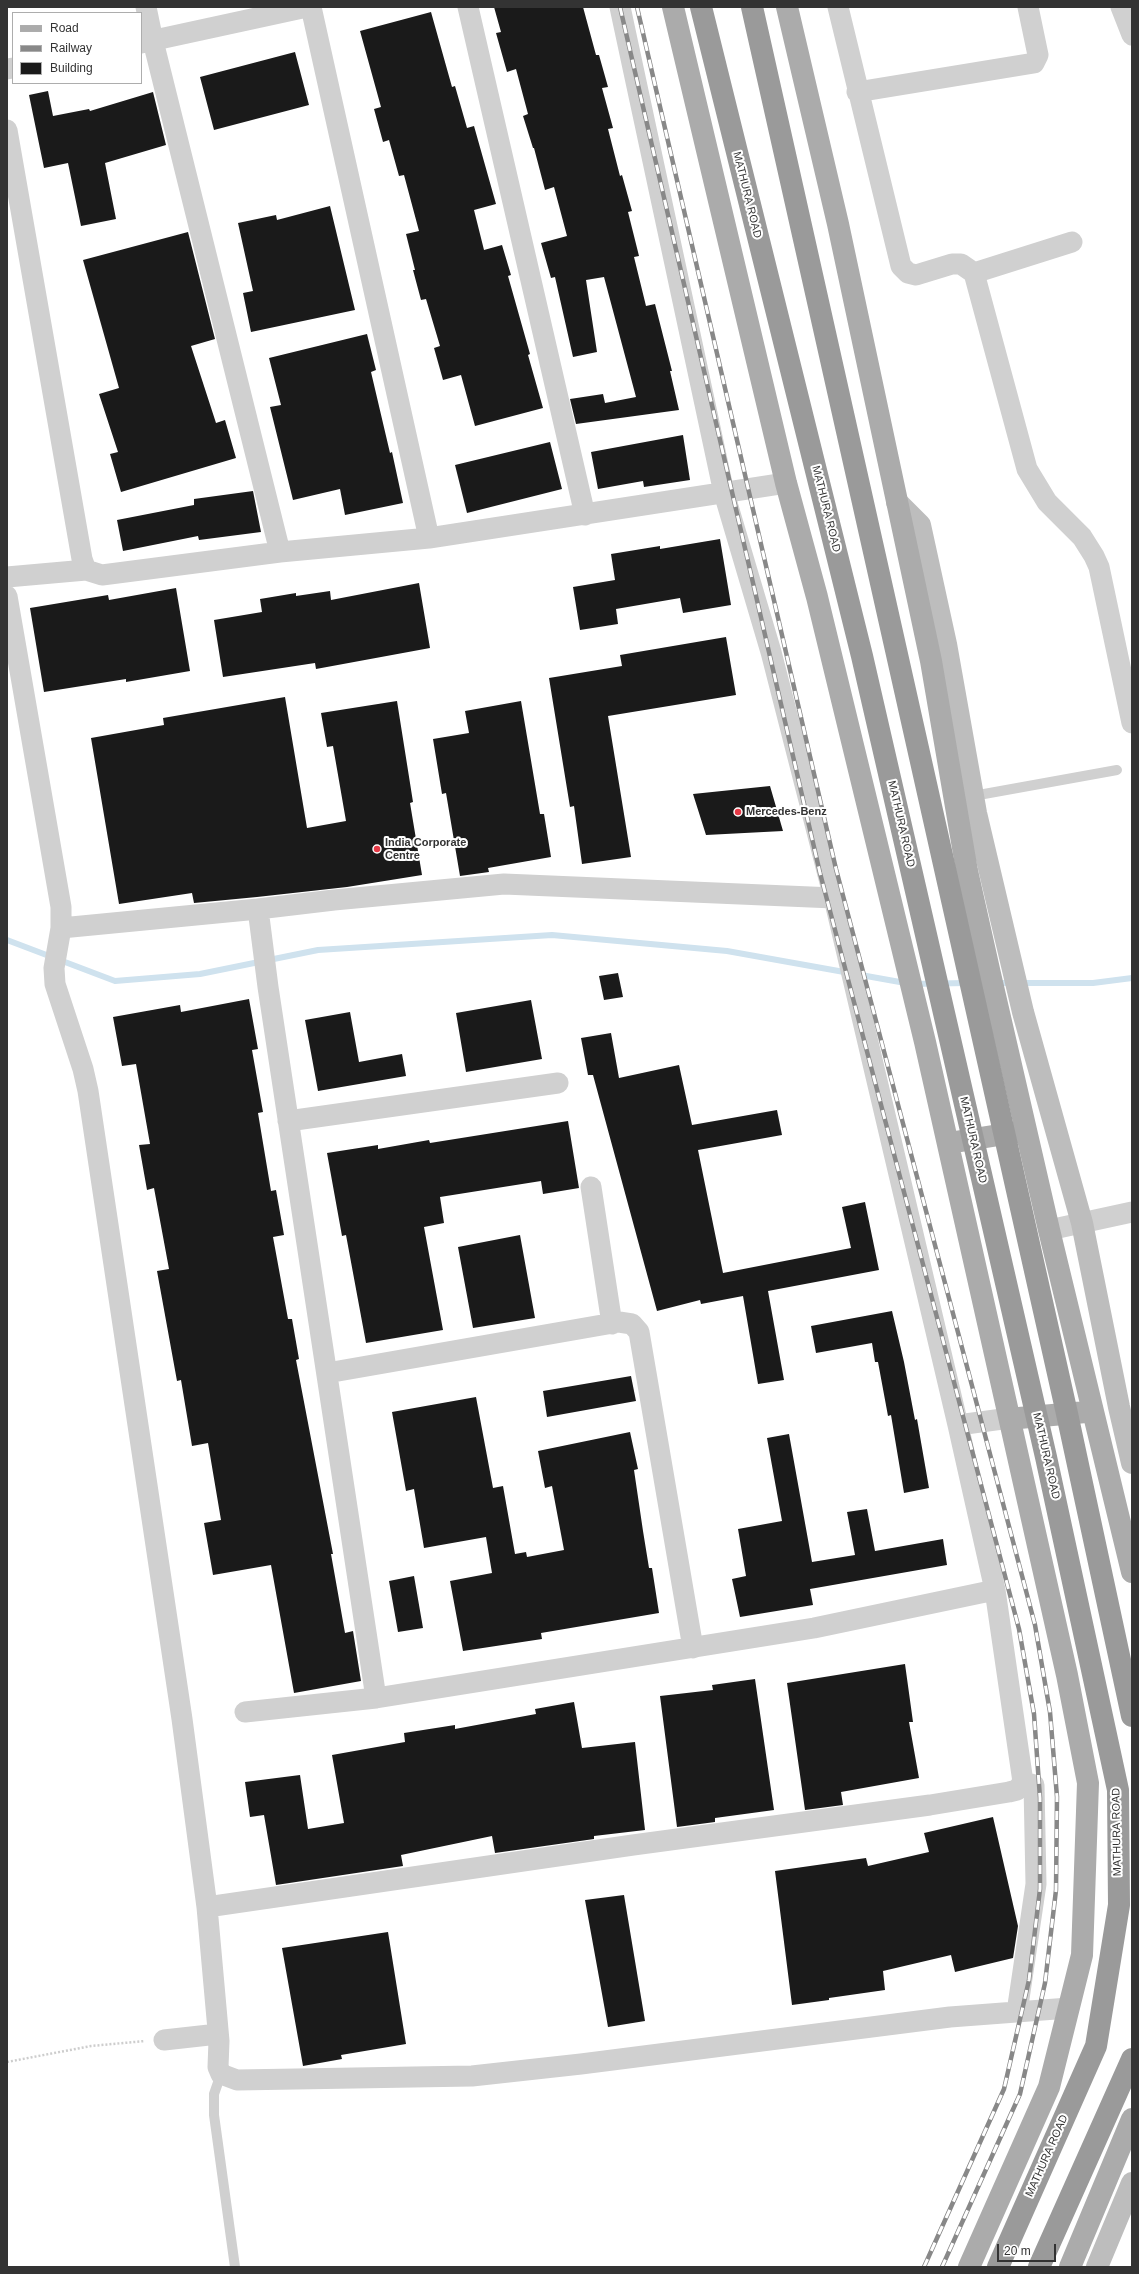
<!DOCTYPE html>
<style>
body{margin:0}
#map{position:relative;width:1139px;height:2274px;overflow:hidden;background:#fff;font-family:Arial,sans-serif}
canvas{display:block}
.frame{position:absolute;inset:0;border:8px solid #333;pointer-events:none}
.legend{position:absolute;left:12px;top:12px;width:130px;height:72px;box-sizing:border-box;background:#fff;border:1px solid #adadad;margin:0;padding:5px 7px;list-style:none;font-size:12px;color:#333}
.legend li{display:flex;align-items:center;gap:8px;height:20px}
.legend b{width:20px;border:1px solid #adadad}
.scale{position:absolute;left:997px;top:2244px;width:59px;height:18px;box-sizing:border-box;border:2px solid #333;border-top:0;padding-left:5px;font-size:12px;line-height:14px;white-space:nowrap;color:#333;-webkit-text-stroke:3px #fff;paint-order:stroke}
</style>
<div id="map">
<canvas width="1139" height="2274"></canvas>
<div class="frame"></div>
<ul class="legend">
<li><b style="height:5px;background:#ababab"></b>Road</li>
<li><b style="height:5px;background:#888"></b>Railway</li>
<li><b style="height:11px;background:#1a1a1a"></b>Building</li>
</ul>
<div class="scale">20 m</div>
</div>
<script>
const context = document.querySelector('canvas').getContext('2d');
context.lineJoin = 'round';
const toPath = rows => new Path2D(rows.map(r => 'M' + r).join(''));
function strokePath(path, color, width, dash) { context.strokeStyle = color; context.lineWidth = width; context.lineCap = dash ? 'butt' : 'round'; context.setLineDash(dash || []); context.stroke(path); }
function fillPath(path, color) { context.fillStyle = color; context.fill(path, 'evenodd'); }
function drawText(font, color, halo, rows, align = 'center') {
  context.font = font + ' Arial,sans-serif'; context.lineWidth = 4; context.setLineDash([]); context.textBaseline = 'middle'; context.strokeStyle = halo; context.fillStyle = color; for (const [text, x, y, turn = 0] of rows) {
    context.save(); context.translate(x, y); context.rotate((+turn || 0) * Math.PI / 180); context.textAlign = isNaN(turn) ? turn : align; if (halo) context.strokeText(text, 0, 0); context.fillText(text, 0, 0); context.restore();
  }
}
strokePath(toPath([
 [7,940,115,981,200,974,318,950,552,935,727,951,911,984,967,983],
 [996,983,1093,983,1132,978]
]), '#cfe2ee', 6);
fillPath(toPath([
 [494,7,583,7,596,55,599,55,608,87,602,88,613,128,608,129,620,176,622,175,632,211,628,212,639,256,634,257,646,306,655,304,672,371,670,371,679,410,576,424,570,399,603,394,605,403,636,397,604,277,586,280,597,352,573,357,555,277,551,278,541,243,567,236,554,187,545,190,534,148,533,148,523,116,528,114,516,69,507,72,496,33,501,32],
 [431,12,452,87,455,86,467,128,474,126,496,204,474,210,484,250,502,245,511,275,508,276,530,354,528,355,543,408,475,426,461,375,443,380,434,348,440,346,426,299,421,300,413,270,415,270,406,234,419,231,404,175,399,176,389,140,383,142,374,109,381,107,360,31],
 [295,52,309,105,214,130,200,77],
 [48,91,53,116,89,109,90,111,153,92,166,145,105,163,116,219,81,226,68,163,44,168,29,95],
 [330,206,355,310,251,332,243,293,253,291,238,223,276,215,277,220],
 [188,232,215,339,191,346,216,423,225,420,236,458,121,492,110,454,118,452,99,394,119,388,83,260],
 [367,334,376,370,371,372,390,453,392,452,403,503,345,515,340,489,293,500,270,407,281,405,269,358],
 [683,435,690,480,644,487,643,481,598,489,591,452],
 [550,442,562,489,467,513,455,465],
 [253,491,261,532,199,540,198,536,123,551,117,520,194,505,194,499],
 [720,539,731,605,683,613,680,598,616,609,618,624,580,630,573,587,615,580,611,554,660,546,660,549],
 [419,583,430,648,316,669,315,663,223,677,214,620,262,612,260,599,296,593,296,596,330,591,331,600],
 [176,588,190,671,126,682,126,679,44,692,30,608,108,595,109,600],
 [726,637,736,695,608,716,631,857,582,864,574,806,570,807,549,678,622,666,620,655],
 [285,697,307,828,346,821,333,746,327,747,321,713,397,701,413,802,410,803,422,875,347,887,257,897,194,903,192,893,119,904,91,738,164,725,163,718],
 [521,701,540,814,544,814,551,857,488,868,489,872,460,876,446,793,442,794,433,739,469,733,465,711],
 [770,786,783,831,706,835,693,794],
 [618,973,623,997,604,1000,599,976],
 [249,999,258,1049,252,1050,263,1112,258,1113,271,1191,276,1190,284,1235,273,1237,288,1319,292,1319,299,1359,296,1360,333,1554,331,1554,345,1633,353,1631,361,1681,294,1693,271,1565,213,1575,204,1523,221,1520,208,1443,192,1446,181,1380,177,1381,157,1271,169,1269,154,1188,147,1190,139,1145,150,1144,136,1064,122,1066,113,1017,180,1005,181,1012],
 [531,1000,542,1059,466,1072,456,1013],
 [350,1012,359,1062,402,1054,406,1076,318,1091,305,1020],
 [611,1033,619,1078,679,1065,692,1125,777,1110,782,1135,698,1150,723,1273,851,1248,842,1207,865,1202,879,1270,768,1291,784,1380,758,1384,743,1296,701,1304,700,1300,657,1311,593,1075,588,1075,581,1038],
 [568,1121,579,1188,543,1194,541,1181,440,1197,444,1223,424,1227,443,1330,366,1343,346,1235,342,1236,327,1153,378,1145,378,1149,429,1140,430,1143],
 [520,1235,535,1318,473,1328,458,1247],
 [892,1311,904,1362,915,1420,917,1419,929,1488,904,1493,891,1415,888,1416,878,1362,875,1362,872,1343,816,1353,811,1326],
 [631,1376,636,1401,547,1417,543,1391],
 [476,1397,493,1488,503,1486,515,1554,526,1552,527,1557,564,1550,552,1486,545,1488,538,1451,630,1432,638,1469,634,1470,643,1531,649,1568,652,1568,659,1613,541,1633,542,1639,463,1651,450,1581,492,1573,486,1537,424,1548,414,1489,406,1491,392,1412],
 [789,1434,812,1562,855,1555,847,1512,867,1509,875,1551,943,1539,947,1565,810,1589,813,1605,740,1617,732,1579,746,1576,738,1529,782,1521,767,1438],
 [414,1576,423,1628,398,1632,389,1581],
 [905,1664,913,1722,909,1722,919,1778,841,1792,843,1805,805,1810,787,1683],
 [755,1679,774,1810,715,1818,715,1822,677,1827,660,1696,713,1690,712,1685],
 [574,1702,582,1748,635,1742,645,1830,594,1836,594,1839,495,1853,492,1836,401,1855,403,1866,276,1885,264,1815,250,1817,245,1782,300,1775,308,1829,344,1823,332,1755,405,1742,404,1733,455,1725,455,1729,536,1714,535,1709],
 [993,1817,1018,1926,1013,1958,955,1972,951,1955,883,1971,885,1990,829,1998,829,2000,792,2005,775,1871,866,1858,868,1866,929,1852,924,1833],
 [624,1895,645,2021,608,2027,585,1900],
 [388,1932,406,2044,341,2055,342,2059,303,2066,282,1948]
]), '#1a1a1a');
strokePath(toPath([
 [7,2062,91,2046,145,2041]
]), '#cdcdcd', 2.5, [2, 2]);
strokePath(toPath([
 [973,796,1117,770],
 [221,2074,214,2094,214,2115,235,2267]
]), '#d0d0d0', 10);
strokePath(toPath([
 [146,7,153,41,280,552],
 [311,7,429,538],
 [468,7,585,515],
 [838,7,901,266,908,273,916,275,952,264,961,264,974,273,1027,469,1047,502,1082,537,1094,556,1099,567,1132,723],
 [1121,7,1132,35],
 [141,43,307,7],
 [7,69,13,68],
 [857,92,1034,63,1038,55,1028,7],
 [7,130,82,559,86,570,102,575,280,552,429,538,786,483],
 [974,273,1072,242],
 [7,577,86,570],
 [7,596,61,907,61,928,54,968,55,984,83,1069,88,1091,182,1719,207,1907,219,2041,218,2067,221,2074,237,2080,472,2076,581,2064,950,2017,1069,2008],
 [61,928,258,909],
 [288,1121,558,1083],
 [591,1187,612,1324],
 [1049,1230,1132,1212],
 [327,1373,619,1322,632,1324,639,1332,693,1648],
 [958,1425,1010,1418],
 [376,1698,268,987,258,909,334,900,504,884,834,898],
 [245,1712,376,1698,814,1628,995,1590],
 [207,1907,633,1845,930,1805,1009,1792,1017,1790,1023,1782,995,1590,958,1425,834,898,771,652,724,493,620,7],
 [1017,2012,1036,1884,1034,1785,1023,1782],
 [164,2040,218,2034]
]), '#d0d0d0', 21);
strokePath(toPath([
 [897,502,920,525,946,644,976,813,1023,1012,1082,1223,1119,1407,1132,1463],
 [1097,2267,1132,2183]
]), '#bdbdbd', 22);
strokePath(toPath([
 [673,7,786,483,817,597,925,1042,1067,1675,1088,1783,1082,1955,1049,2087,969,2267],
 [787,7,838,224,931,661,967,871,990,974,1049,1230,1132,1572],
 [955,1142,1024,1131],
 [1019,1418,1086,1412],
 [1070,2267,1132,2119]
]), '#ababab', 22);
strokePath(toPath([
 [1039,2267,1132,2059]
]), '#9a9a9a', 22);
const rail = toPath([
 [620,7,820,873,1019,1629,1034,1714,1040,1798,1040,1889,1029,1980,1004,2089,924,2267],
 [637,7,836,869,1035,1625,1050,1712,1057,1797,1056,1890,1045,1983,1020,2094,942,2267]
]);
strokePath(rail, '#888', 4.5);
strokePath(rail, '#fff', 3, [9]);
strokePath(toPath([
 [701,7,862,656,1046,1457,1118,1790,1119,1905,1096,2046,998,2267],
 [752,7,1066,1409,1132,1716]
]), '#9a9a9a', 22);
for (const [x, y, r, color] of [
 [738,812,4,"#e63946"],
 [377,849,4,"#e63946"]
]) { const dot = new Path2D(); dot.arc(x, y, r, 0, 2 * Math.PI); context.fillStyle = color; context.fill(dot); strokePath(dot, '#fff', 1.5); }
drawText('11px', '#333', '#fff', [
 ["MATHURA ROAD",747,195,76],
 ["MATHURA ROAD",826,509,76],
 ["MATHURA ROAD",901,824,77],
 ["MATHURA ROAD",973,1140,77],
 ["MATHURA ROAD",1046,1456,77],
 ["MATHURA ROAD",1117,1832,-91],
 ["MATHURA ROAD",1047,2156,-66]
]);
drawText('bold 11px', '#333', '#fff', [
 ["Mercedes-Benz",746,812],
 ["India Corporate",385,843],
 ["Centre",385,856]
], 'left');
</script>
